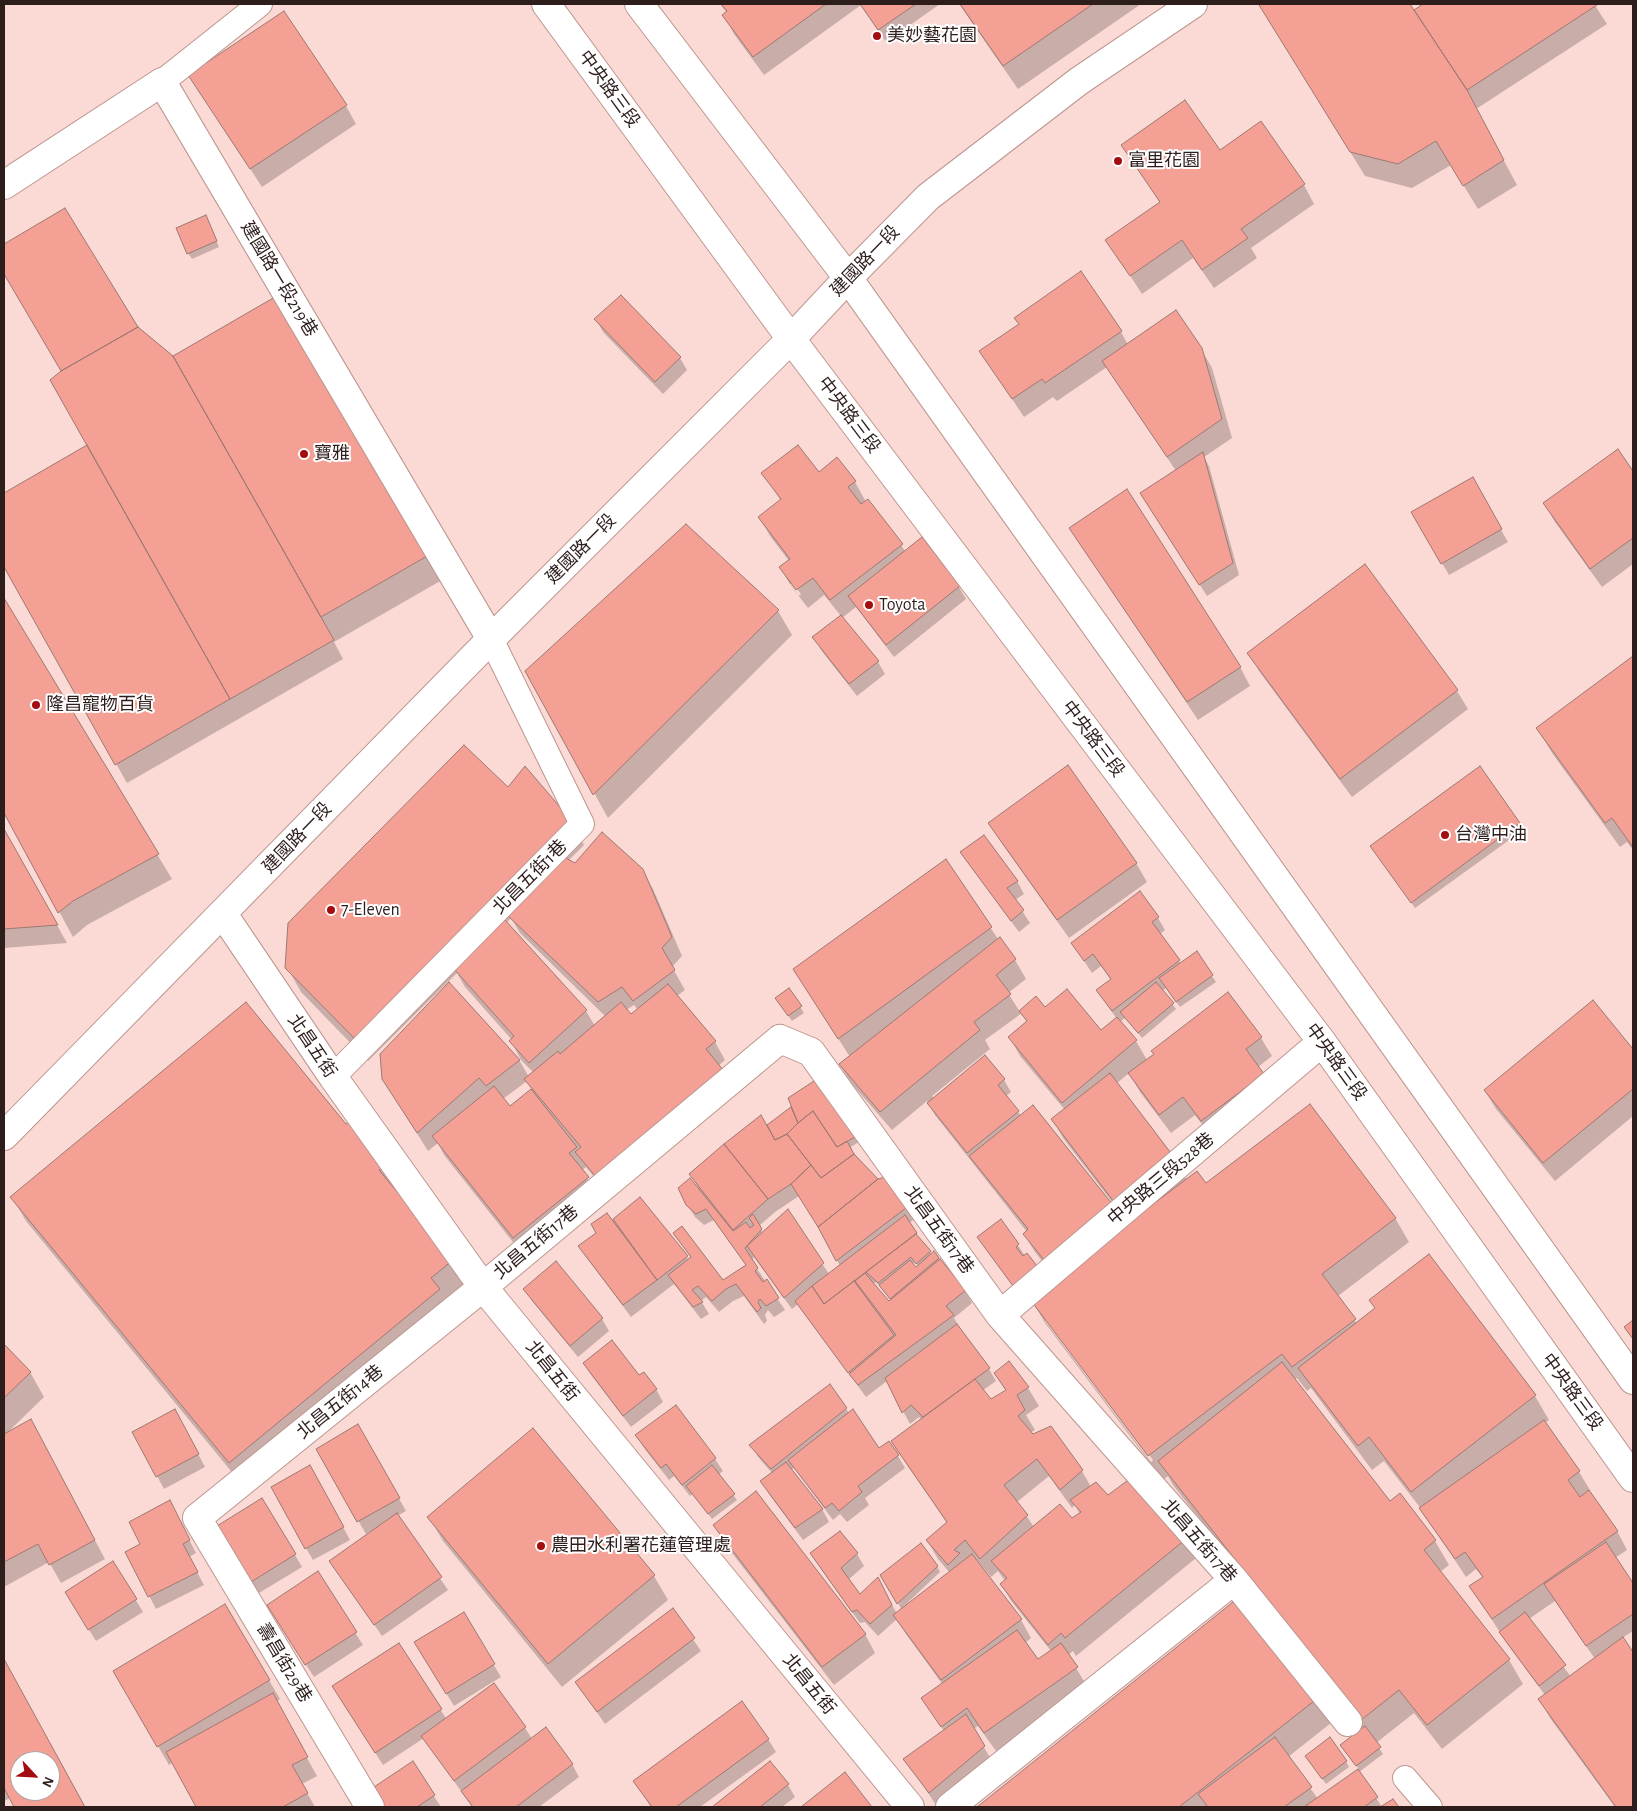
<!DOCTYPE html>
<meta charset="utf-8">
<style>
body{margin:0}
#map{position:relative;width:1637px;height:1811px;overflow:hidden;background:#fbd9d4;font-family:"Alegreya Sans",sans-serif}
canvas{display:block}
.frame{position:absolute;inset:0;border:5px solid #2d1e1c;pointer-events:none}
.north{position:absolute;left:10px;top:1751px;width:50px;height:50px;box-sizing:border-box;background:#fff;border:1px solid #aba5a4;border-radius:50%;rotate:115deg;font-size:14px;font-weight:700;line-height:20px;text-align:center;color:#2d1e1c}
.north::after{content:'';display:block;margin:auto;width:18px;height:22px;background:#a40d0f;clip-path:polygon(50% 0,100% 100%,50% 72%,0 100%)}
</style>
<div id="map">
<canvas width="1637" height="1811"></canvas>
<div class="frame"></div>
<div class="north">N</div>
</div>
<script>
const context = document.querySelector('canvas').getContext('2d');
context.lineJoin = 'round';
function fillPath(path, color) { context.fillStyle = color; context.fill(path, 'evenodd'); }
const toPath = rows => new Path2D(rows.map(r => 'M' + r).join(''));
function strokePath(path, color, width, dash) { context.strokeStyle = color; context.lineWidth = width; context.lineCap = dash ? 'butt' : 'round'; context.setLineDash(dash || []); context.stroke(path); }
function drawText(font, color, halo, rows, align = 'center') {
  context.font = font + ' "Alegreya Sans","Noto Sans TC",sans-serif'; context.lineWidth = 4; context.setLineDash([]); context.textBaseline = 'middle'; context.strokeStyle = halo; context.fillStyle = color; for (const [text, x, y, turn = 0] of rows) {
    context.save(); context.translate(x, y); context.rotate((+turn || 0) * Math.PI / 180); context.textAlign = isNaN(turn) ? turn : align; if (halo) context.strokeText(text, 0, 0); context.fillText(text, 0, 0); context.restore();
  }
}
fillPath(toPath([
 [720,4,940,4,886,42,861,5,764,75,734,34,724,15,727,13],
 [959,4,1141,4,1018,89],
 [1263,4,1408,4,1419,19,1420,18,1416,10,1425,4,1594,4,1607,24,1476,109,1517,185,1478,209,1451,165,1412,188,1365,176,1275,29,1261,5],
 [190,76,346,106,356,124,262,187],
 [1123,145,1219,151,1304,185,1314,204,1251,248,1257,258,1214,288,1193,258,1142,294,1107,240,1160,203],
 [64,209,137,328,173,358,286,292,449,576,334,642,343,659,127,783,4,565,4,494,89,446,62,372,4,272,4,245],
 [209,223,219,247,192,259,188,253],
 [596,319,680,358,687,370,663,394,603,332],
 [1121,332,1128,345,1201,349,1212,368,1232,438,1204,457,1209,466,1239,575,1207,596,1149,506,1176,471,1107,367,1057,401,1053,397,1024,417,981,352],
 [1618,451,1633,473,1633,564,1602,587,1555,522,1544,503],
 [763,473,818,473,855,482,866,502,868,501,906,552,959,587,966,599,894,657,856,607,842,618,878,662,885,674,857,696,821,650,814,637,841,616,824,595,808,608,791,586,780,567,789,561,770,536,760,518,781,501],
 [790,584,793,584,801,594,799,596],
 [1472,479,1508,542,1449,575,1413,513],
 [1082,546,1240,667,1250,686,1198,720],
 [1365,566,1457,691,1468,709,1352,797,1259,671,1249,653],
 [4,601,172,879,87,925,73,937,4,810],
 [778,611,792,635,608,818,527,672],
 [1633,657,1633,850,1627,842,1620,847,1552,753,1538,729],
 [1479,768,1523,830,1415,908,1375,852],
 [508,789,570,821,584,845,568,861,575,865,642,870,653,889,682,956,672,967,685,990,677,996,715,1042,725,1060,718,1066,609,1195,586,1167,582,1170,598,1196,524,1256,444,1155,438,1143,428,1151,383,1079,519,1060,529,1077,534,1073,521,1060,511,1041,512,1040,465,987,457,973,368,1061,301,992,287,967],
 [511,918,520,933,606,1017,595,1026,586,1011,506,923],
 [634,1005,638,1010,631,1016,626,1010],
 [527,1081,532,1090,510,1107,503,1099],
 [990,823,1136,863,1147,882,1069,938,1001,842],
 [4,831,67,943,4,948],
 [962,852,1017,881,1024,894,1015,900,1030,923,1019,932,969,864],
 [946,861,998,939,999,938,1015,960,1026,979,1008,993,1020,1012,1045,1008,1101,1032,1117,1019,1097,991,1111,980,1101,966,1092,973,1072,943,1140,892,1158,918,1165,930,1160,934,1181,964,1196,953,1216,982,1180,1007,1166,988,1162,991,1176,1009,1142,1038,1125,1018,1120,1022,1136,1041,1147,1060,1227,994,1261,1038,1272,1056,1258,1067,1263,1074,1213,1139,1195,1115,1171,1133,1140,1092,1129,1073,1116,1084,1176,1162,1187,1180,1395,1218,1409,1242,1338,1296,1357,1324,1376,1310,1371,1300,1428,1256,1535,1396,1549,1420,1545,1423,1579,1472,1590,1490,1588,1491,1617,1531,1627,1550,1615,1558,1633,1585,1633,1631,1622,1638,1633,1654,1633,1807,1615,1807,1550,1718,1540,1699,1545,1695,1508,1645,1471,1587,1483,1578,1476,1569,1466,1577,1422,1510,1384,1461,1372,1470,1311,1388,1307,1391,1297,1378,1294,1380,1390,1502,1400,1495,1435,1541,1449,1565,1440,1572,1509,1660,1523,1684,1442,1749,1414,1713,1376,1743,1383,1754,1359,1772,1382,1807,979,1807,1238,1600,1317,1699,1331,1723,1288,1757,1318,1799,1359,1769,1345,1751,1364,1729,1173,1485,1168,1476,1163,1480,1045,1323,1030,1297,1024,1301,986,1249,979,1237,1001,1220,1025,1256,1048,1286,1056,1279,1035,1252,1024,1234,1027,1232,935,1115,927,1101,892,1130,851,1083,840,1065,850,1057,806,988],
 [1022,1013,1027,1023,1010,1038,1020,1056,1065,1110,1053,1120,1063,1138,1129,1224,1021,1116,1006,1096,1011,1092,1004,1080,934,1098,932,1096,990,1049,985,1040],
 [1047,1320,1153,1460,1151,1462,1045,1321],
 [1555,1601,1595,1659,1571,1677,1529,1619],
 [789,990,804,1013,792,1021,780,1004],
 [1593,1002,1633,1051,1633,1116,1555,1181,1496,1109,1485,1091],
 [814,1082,859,1142,849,1148,853,1155,878,1181,888,1178,916,1218,909,1223,919,1239,932,1254,934,1253,965,1291,972,1303,954,1318,960,1328,959,1329,989,1369,996,1381,982,1391,991,1401,1006,1391,995,1374,1009,1363,1028,1388,1039,1406,1026,1415,1035,1430,1030,1433,1082,1471,1091,1487,1185,1540,1196,1558,1076,1656,1073,1651,1068,1655,1087,1686,996,1751,978,1726,973,1729,991,1759,936,1805,905,1759,944,1731,923,1699,943,1685,906,1634,897,1619,878,1636,865,1622,860,1623,819,1566,839,1533,857,1554,864,1566,848,1580,860,1596,885,1591,897,1614,902,1610,881,1575,937,1566,940,1572,903,1607,904,1608,950,1573,938,1559,927,1540,947,1523,903,1459,892,1441,922,1420,919,1417,910,1424,887,1381,866,1397,798,1304,792,1309,754,1257,751,1260,785,1310,774,1317,768,1310,765,1315,767,1321,764,1324,744,1296,733,1301,719,1312,706,1297,701,1301,709,1314,701,1319,674,1284,631,1317,587,1258,580,1246,640,1199,689,1260,691,1258,675,1234,723,1282,747,1266,714,1220,704,1225,695,1217,687,1204,698,1187,690,1174,767,1127,793,1108],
 [799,1196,823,1233,840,1266,829,1274,787,1211,763,1233,759,1226,775,1212],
 [915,1262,919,1267,916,1269,912,1264],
 [876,1282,892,1301,889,1303,873,1284],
 [1049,1476,1072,1508,1075,1505,1080,1514,1071,1520,1034,1527,1017,1502],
 [977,1560,991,1577,998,1571,1005,1581,1001,1584,1012,1602,1051,1651,1037,1661,1025,1643,1031,1638,1021,1620,976,1561],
 [346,1126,401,1187,395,1192,466,1285,244,1487,26,1221,12,1197],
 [556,1263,602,1319,609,1331,578,1357,532,1301,525,1289],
 [4,1346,30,1372,44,1397,8,1432,31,1421,105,1559,61,1583,49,1562,4,1587],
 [584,1364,639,1377,656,1389,663,1402,631,1427,592,1376],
 [676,1406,715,1459,723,1471,718,1475,737,1500,712,1519,693,1494,690,1496,674,1476,669,1480,644,1448,637,1436],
 [846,1409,879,1450,898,1456,905,1468,865,1498,869,1505,847,1522,840,1514,833,1520,794,1468,791,1470,822,1509,829,1522,803,1540,769,1494,762,1482,773,1474,758,1457,751,1445],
 [182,1423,205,1467,164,1489,157,1476],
 [358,1426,406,1511,397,1516,448,1590,382,1636,331,1561,373,1532,372,1530,366,1534,317,1449],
 [317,1479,350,1540,313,1560,306,1548],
 [176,1514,196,1553,189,1557,204,1585,156,1609,127,1553,142,1545],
 [429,1517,654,1576,668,1600,562,1687,443,1541],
 [714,1525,865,1634,875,1653,834,1685,725,1544],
 [219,1526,295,1555,302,1567,259,1593],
 [113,1562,143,1612,96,1641,73,1604],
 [317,1573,363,1645,314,1677,275,1617],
 [225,1606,280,1699,276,1702,317,1776,302,1784,315,1807,198,1807,173,1762,169,1765,115,1672],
 [673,1610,701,1651,605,1724,576,1682],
 [463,1614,501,1677,454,1706,416,1643],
 [399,1644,447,1720,525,1728,532,1739,572,1764,579,1777,539,1807,472,1807,424,1738,383,1765,341,1699],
 [4,1660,85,1807,16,1807,10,1798,4,1801],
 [20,1761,50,1761,50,1791,20,1791],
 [768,1739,776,1752,700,1807,651,1807,635,1782],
 [1306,1757,1346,1762,1349,1767,1326,1784],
 [770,1762,788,1785,795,1797,782,1807,714,1807],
 [412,1763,441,1807,383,1807],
 [844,1774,871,1807,803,1807]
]), '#0003');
const building = toPath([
 [721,4,826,4,753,57,722,15,727,11,721,4],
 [860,4,916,4,878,30,860,4],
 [960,4,1093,4,1003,66,960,4],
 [1261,4,1410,4,1467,90,1504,160,1463,186,1436,141,1398,164,1350,152,1259,5,1261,4],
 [1423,4,1596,4,1597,5,1467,90,1414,10,1423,4],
 [284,11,347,105,250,169,188,75,284,11],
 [1185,100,1220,150,1261,121,1305,184,1241,229,1248,238,1202,270,1182,240,1130,276,1105,240,1160,202,1121,145,1185,100],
 [65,208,138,327,61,371,4,274,4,244,65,208],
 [206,215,217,241,187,254,176,228,206,215],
 [1081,271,1122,331,1045,383,1042,379,1012,399,979,351,1019,324,1014,318,1081,271],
 [287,290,436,551,321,617,173,356,287,290],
 [621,295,681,357,655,382,594,319,621,295],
 [1176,310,1202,348,1222,419,1167,457,1102,361,1176,310],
 [138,327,173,356,334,640,230,699,50,380,61,371,138,327],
 [87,445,230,699,115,765,4,567,4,493,87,445],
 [798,445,819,472,837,457,856,481,848,487,861,504,868,499,903,544,830,600,813,578,796,590,779,567,790,559,758,517,781,499,761,473,798,445],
 [1618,449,1633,471,1633,538,1590,569,1543,503,1618,449],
 [1203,452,1233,563,1199,585,1140,493,1203,452],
 [1473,477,1502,529,1441,564,1411,512,1473,477],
 [1127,489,1241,667,1187,702,1069,528,1127,489],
 [686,524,779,610,593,795,525,671,686,524],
 [922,537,960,586,886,645,848,596,922,537],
 [1365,564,1458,690,1340,779,1247,653,1365,564],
 [4,598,159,854,73,901,58,913,4,813,4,598],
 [841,615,879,661,849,684,812,637,841,615],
 [1633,656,1633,845,1632,846,1612,818,1605,823,1536,728,1633,656],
 [464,745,508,787,525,766,571,820,354,1038,285,968,288,923,464,745],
 [1068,765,1137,863,1057,920,988,823,1068,765],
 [1480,766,1520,823,1411,903,1370,846,1480,766],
 [4,829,58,925,4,929,4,829],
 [602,832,643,869,672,937,662,948,675,970,633,1001,622,987,598,1002,507,915,562,856,575,863,602,832],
 [984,835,1018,881,1007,888,1024,910,1011,921,960,852,984,835],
 [946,859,992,927,838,1039,793,969,946,859],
 [1140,891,1159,917,1152,922,1180,960,1112,1011,1096,990,1111,979,1093,954,1084,961,1071,943,1140,891],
 [505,920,587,1010,529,1063,509,1041,514,1036,453,968,505,920],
 [1000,937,1016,959,996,975,1011,994,974,1022,980,1030,880,1112,839,1064,1000,937],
 [1197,951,1213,975,1176,1002,1159,978,1197,951],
 [449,982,520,1060,486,1086,479,1078,417,1133,382,1079,380,1054,449,982],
 [1156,982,1174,1003,1138,1033,1120,1012,1156,982],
 [668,984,716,1041,706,1049,724,1071,597,1178,575,1152,581,1147,524,1079,558,1051,560,1054,621,1002,631,1014,668,984],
 [789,988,802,1006,788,1016,775,998,789,988],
 [1067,989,1101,1030,1117,1017,1137,1040,1062,1103,1008,1037,1027,1021,1019,1011,1036,996,1045,1007,1067,989],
 [1228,992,1262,1037,1246,1049,1264,1074,1201,1121,1183,1097,1159,1115,1128,1073,1154,1054,1151,1051,1228,992],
 [1593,1000,1633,1049,1633,1089,1543,1163,1484,1090,1593,1000],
 [246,1002,346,1124,352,1119,388,1162,379,1170,453,1260,431,1278,440,1289,229,1463,10,1197,246,1002],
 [985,1055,1005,1079,998,1085,1019,1111,967,1153,927,1103,985,1055],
 [1110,1073,1177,1161,1117,1206,1051,1119,1110,1073],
 [814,1081,857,1136,837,1147,813,1111,798,1123,788,1098,814,1081],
 [494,1086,510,1106,531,1089,577,1147,569,1153,589,1177,513,1238,432,1136,494,1086],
 [1310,1104,1396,1218,1322,1274,1356,1319,1292,1367,1282,1354,1148,1456,1029,1298,1197,1171,1206,1183,1310,1104],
 [1033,1105,1113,1205,1044,1260,1023,1234,1028,1229,969,1156,1033,1105],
 [791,1107,798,1123,787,1134,775,1140,767,1125,791,1107],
 [813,1111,837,1147,847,1141,854,1154,821,1178,787,1134,798,1123,813,1111],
 [761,1115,775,1140,787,1134,811,1165,791,1184,768,1199,724,1144,761,1115],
 [724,1144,768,1199,733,1230,689,1174,724,1144],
 [854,1154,878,1179,818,1227,791,1184,811,1165,821,1178,854,1154],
 [889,1176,910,1205,836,1261,818,1227,878,1179,889,1176],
 [690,1178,733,1231,746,1222,750,1228,754,1225,749,1218,753,1214,762,1229,745,1248,758,1268,755,1271,763,1282,767,1279,779,1298,766,1306,760,1299,758,1302,761,1308,757,1312,736,1284,726,1289,712,1301,698,1286,692,1290,703,1302,693,1307,668,1275,691,1257,673,1233,682,1226,723,1280,746,1265,706,1209,696,1214,686,1205,678,1188,690,1178],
 [640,1197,688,1256,657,1280,613,1219,640,1197],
 [788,1209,824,1263,784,1298,747,1246,788,1209],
 [607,1213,657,1280,623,1305,578,1246,596,1233,591,1224,607,1213],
 [905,1215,917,1233,824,1304,812,1286,905,1215],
 [1001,1219,1019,1244,1016,1247,1023,1256,1027,1253,1041,1271,1016,1290,977,1237,1001,1219],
 [916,1234,931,1251,916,1264,911,1257,878,1283,866,1272,916,1234],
 [934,1251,939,1258,890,1299,879,1285,910,1260,916,1267,934,1251],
 [1429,1254,1536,1395,1411,1492,1369,1437,1358,1446,1298,1368,1375,1308,1369,1300,1429,1254],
 [940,1259,966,1290,946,1306,954,1315,858,1385,849,1374,896,1335,855,1281,865,1273,889,1301,940,1259],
 [556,1261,603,1318,570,1346,523,1289,556,1261],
 [854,1281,894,1335,848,1373,795,1301,812,1286,824,1304,854,1281],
 [1633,1320,1633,1339,1624,1327,1633,1320],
 [957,1324,990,1368,923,1417,911,1405,902,1413,885,1378,957,1324],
 [612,1340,639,1375,644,1372,657,1389,623,1416,583,1363,612,1340],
 [4,1344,31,1372,4,1398,4,1344],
 [1009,1361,1029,1387,1017,1395,1025,1410,1018,1416,1033,1434,1051,1426,1083,1470,1060,1490,1037,1459,1004,1485,1028,1515,980,1559,965,1540,954,1550,960,1553,948,1565,926,1540,947,1522,891,1441,975,1379,991,1399,1006,1390,994,1373,1009,1361],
 [1282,1362,1390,1501,1400,1493,1436,1540,1424,1550,1510,1659,1427,1725,1399,1690,1361,1720,1158,1461,1282,1362],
 [830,1384,847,1408,771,1469,749,1445,830,1384],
 [676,1405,716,1458,682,1485,666,1464,661,1468,635,1435,676,1405],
 [175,1409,199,1454,156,1477,132,1432,175,1409],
 [853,1409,879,1448,889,1441,899,1455,858,1486,862,1492,839,1511,832,1503,825,1508,788,1460,853,1409],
 [31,1419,95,1540,49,1565,38,1544,4,1562,4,1434,31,1419],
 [1544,1420,1580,1471,1568,1480,1580,1497,1589,1490,1618,1531,1492,1619,1469,1586,1483,1577,1465,1552,1455,1559,1419,1508,1544,1420],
 [358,1424,400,1498,357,1522,316,1449,358,1424],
 [533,1428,655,1575,548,1664,427,1517,533,1428],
 [786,1462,823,1509,795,1528,760,1481,786,1462],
 [310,1465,344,1527,305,1549,271,1487,310,1465],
 [712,1465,735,1494,708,1514,686,1486,712,1465],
 [1135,1475,1186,1539,1065,1638,1061,1633,1048,1645,1000,1584,1007,1578,991,1561,1060,1504,1072,1518,1081,1512,1070,1500,1096,1482,1108,1495,1135,1475],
 [756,1491,866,1634,822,1667,713,1525,756,1491],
 [262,1498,296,1554,251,1582,217,1526,262,1498],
 [170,1500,190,1540,183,1544,198,1572,148,1597,125,1552,140,1544,129,1522,170,1500],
 [397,1513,442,1577,374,1625,329,1561,397,1513],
 [840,1531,858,1553,841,1568,860,1594,878,1577,892,1605,870,1624,857,1610,852,1612,810,1553,840,1531],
 [1606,1542,1633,1583,1633,1614,1586,1646,1544,1584,1606,1542],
 [921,1543,938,1566,897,1604,880,1575,921,1543],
 [972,1554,1022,1619,941,1680,893,1615,972,1554],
 [113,1561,137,1599,88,1630,65,1592,113,1561],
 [318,1571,357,1632,305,1665,267,1605,318,1571],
 [1238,1598,1318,1698,1179,1807,977,1807,1238,1598],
 [225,1604,270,1680,157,1747,113,1671,225,1604],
 [673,1608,695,1638,597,1712,575,1682,673,1608],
 [464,1612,495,1664,446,1694,414,1642,464,1612],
 [1525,1612,1566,1665,1539,1686,1499,1632,1525,1612],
 [1017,1630,1038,1659,1061,1643,1078,1667,984,1733,967,1708,941,1727,921,1698,1017,1630],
 [1623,1637,1633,1652,1633,1807,1616,1807,1538,1699,1623,1637],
 [399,1643,442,1709,375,1753,332,1686,399,1643],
 [4,1659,85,1807,14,1807,4,1788,4,1659],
 [20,1761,50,1761,50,1791,20,1791,20,1761],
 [494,1683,526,1727,454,1781,421,1736,494,1683],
 [273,1693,308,1757,292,1765,308,1793,283,1807,196,1807,166,1752,273,1693],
 [742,1701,769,1739,676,1807,652,1807,633,1781,742,1701],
 [966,1714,985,1746,929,1793,903,1759,966,1714],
 [1365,1726,1381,1747,1356,1766,1340,1745,1365,1726],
 [546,1727,573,1764,516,1807,473,1807,461,1791,546,1727],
 [1275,1737,1312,1787,1284,1807,1208,1807,1198,1794,1275,1737],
 [1330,1737,1347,1761,1322,1779,1305,1756,1330,1737],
 [413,1761,435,1795,417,1807,383,1807,371,1789,413,1761],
 [770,1761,789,1784,760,1807,712,1807,770,1761],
 [1358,1769,1378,1797,1364,1807,1304,1807,1358,1769],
 [845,1772,872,1807,801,1807,845,1772],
 [1393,1799,1399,1807,1380,1807,1393,1799]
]);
fillPath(building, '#f4a095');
strokePath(building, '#9d7872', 1);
const service = toPath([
 [162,82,260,4],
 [333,1077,582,824,491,639],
 [1405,1778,1430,1807]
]);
const minor = toPath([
 [4,185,162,82,491,639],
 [223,914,333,1077,483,1287,910,1807],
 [1000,1315,1322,1042],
 [370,1807,197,1518,483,1287,780,1039,811,1052,1000,1315,1234,1580,1348,1722],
 [950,1807,1234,1580]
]);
const tertiary = toPath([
 [546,4,791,339,1322,1042,1633,1478],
 [639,4,848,278,1633,1380],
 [4,1136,491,639,791,339,848,278,928,197,1079,81,1193,4]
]);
strokePath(service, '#bd9690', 26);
strokePath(minor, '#bd9690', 30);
strokePath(tertiary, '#bd9690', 30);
strokePath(service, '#fff', 24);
strokePath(minor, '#fff', 28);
strokePath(tertiary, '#fff', 28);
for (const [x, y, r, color] of [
 [877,36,5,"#a40d0f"],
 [1118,161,5,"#a40d0f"],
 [304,454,5,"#a40d0f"],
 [869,605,5,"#a40d0f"],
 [36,705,5,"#a40d0f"],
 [1445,835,5,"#a40d0f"],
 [331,910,5,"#a40d0f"],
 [541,1546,5,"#a40d0f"]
]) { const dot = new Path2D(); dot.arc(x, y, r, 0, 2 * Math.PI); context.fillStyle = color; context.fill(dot); strokePath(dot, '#fff', 2); }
drawText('18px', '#2d1e1c', '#fff', [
 ["美妙藝花園",887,36],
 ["富里花園",1128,161],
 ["寶雅",314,454],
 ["Toyota",879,605],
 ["隆昌寵物百貨",46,705],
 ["台灣中油",1455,835],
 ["7-Eleven",341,910],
 ["農田水利署花蓮管理處",551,1546]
], 'left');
drawText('18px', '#2d1e1c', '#fff', [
 ["中央路三段",609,89,54],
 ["建國路一段",865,261,-46],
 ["建國路一段219巷",279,279,59],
 ["中央路三段",849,415,53],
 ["建國路一段",581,549,-45],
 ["中央路三段",1093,739,53],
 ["建國路一段",297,838,-46],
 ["北昌五街1巷",530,877,-45],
 ["北昌五街",312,1046,56],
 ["中央路三段",1336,1062,54],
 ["中央路三段528巷",1161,1179,-40],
 ["北昌五街17巷",939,1230,54],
 ["北昌五街17巷",536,1242,-40],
 ["北昌五街",552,1371,51],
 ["中央路三段",1572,1392,54],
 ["北昌五街14巷",340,1402,-39],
 ["北昌五街17巷",1199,1541,49],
 ["壽昌街29巷",284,1663,59],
 ["北昌五街",809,1684,51]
]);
</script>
